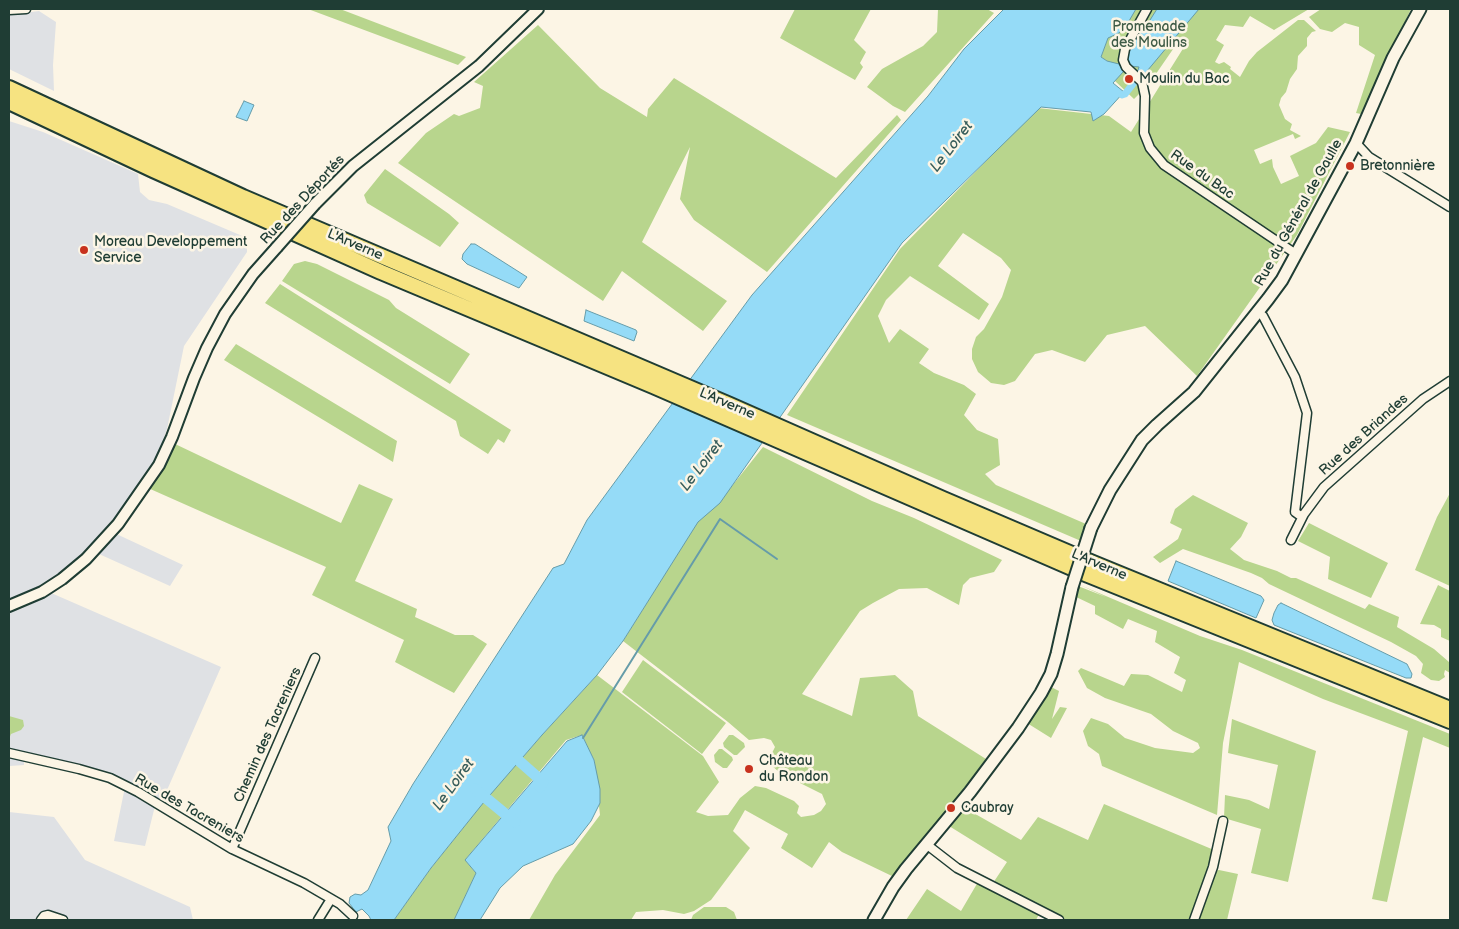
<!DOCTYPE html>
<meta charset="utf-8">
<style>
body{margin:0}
#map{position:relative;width:1459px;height:929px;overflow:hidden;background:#fcf5e5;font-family:"Balsamiq Sans",sans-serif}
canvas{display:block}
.frame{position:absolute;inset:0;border:10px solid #1f3d34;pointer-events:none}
</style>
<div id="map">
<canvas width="1459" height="929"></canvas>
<div class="frame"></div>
</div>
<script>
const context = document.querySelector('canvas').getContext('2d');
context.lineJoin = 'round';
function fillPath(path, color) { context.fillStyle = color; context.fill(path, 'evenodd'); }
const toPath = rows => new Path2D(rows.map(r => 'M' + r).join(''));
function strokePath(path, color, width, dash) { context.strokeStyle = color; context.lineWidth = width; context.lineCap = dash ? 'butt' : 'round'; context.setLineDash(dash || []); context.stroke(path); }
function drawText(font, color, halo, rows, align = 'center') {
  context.font = font + ' "Balsamiq Sans",sans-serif'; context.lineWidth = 5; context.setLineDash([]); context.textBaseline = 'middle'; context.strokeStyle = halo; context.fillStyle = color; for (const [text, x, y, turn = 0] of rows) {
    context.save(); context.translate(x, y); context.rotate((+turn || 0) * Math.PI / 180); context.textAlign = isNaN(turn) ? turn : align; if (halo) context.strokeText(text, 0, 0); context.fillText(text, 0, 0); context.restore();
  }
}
fillPath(toPath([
 [39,11,56,22,53,65,54,91,9,69,9,15],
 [9,121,43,132,138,174,140,192,149,200,167,204,247,238,247,252,184,346,167,429,156,461,144,484,110,531,183,565,170,586,99,554,93,545,42,589,221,667,164,797,155,806,145,846,114,841,126,782,24,760,24,765,10,766,9,771],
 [9,812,54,817,85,860,190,907,193,920,9,920]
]), '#dfe1e4');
fillPath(toPath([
 [308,9,340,9,466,57,458,65],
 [795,9,871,9,854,40,866,52,860,63,863,67,855,80,780,38],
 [938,9,987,9,994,13,905,112,893,106,867,87,882,69,923,46,937,32],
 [1134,9,1309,9,1274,30,1250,16,1243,27,1225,25,1216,40,1224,45,1215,62,1219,64,1224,62,1231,67,1230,69,1240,77,1249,61,1257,52,1298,20,1304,20,1316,31,1312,32,1307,38,1307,46,1298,56,1297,69,1290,79,1286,92,1281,98,1279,105,1285,119,1292,124,1290,130,1301,136,1295,139,1293,134,1254,150,1260,164,1272,159,1273,167,1281,184,1299,176,1290,156,1316,143,1328,127,1350,132,1297,235,1197,376,1145,326,1107,335,1085,362,1052,350,1035,354,1015,381,1004,385,991,383,978,372,972,359,972,349,976,337,984,329,1002,297,1011,270,1001,258,963,233,938,266,989,304,979,320,910,276,886,300,878,316,889,343,900,329,929,349,919,363,934,373,964,385,976,394,964,415,977,430,998,439,1000,465,985,474,996,485,1086,524,1081,541,787,415,900,249,1038,108,1109,116,1131,132,1184,47,1180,47,1180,39,1149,84,1134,99,1115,81,1107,61,1101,57,1108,37,1121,31],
 [1321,9,1411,9,1361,114,1356,113,1375,55,1359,45,1359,27,1345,23,1332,32,1320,29,1309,17],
 [538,25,600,88,647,117,648,109,674,78,836,178,897,115,901,120,767,272,694,220,680,199,690,147,642,242,727,301,703,331,622,271,603,301,398,163,426,133,454,114,459,116,480,108,483,86,474,82],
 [385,169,449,214,459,223,440,247,367,203,364,195],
 [305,261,317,264,389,300,396,308,470,354,450,384,282,281,294,264],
 [280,284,511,430,504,443,498,439,488,454,460,436,456,421,265,303],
 [236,344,397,441,393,462,224,360],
 [173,443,341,523,359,484,393,499,355,581,417,609,415,617,455,635,473,635,487,644,454,693,395,662,404,640,312,595,326,567,148,488],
 [763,447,872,501,914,518,1002,560,994,572,970,578,963,585,959,605,927,588,899,589,873,603,860,611,802,694,852,716,860,678,895,675,913,691,918,716,986,759,940,821,894,877,842,852,829,842,812,868,781,848,788,834,745,810,733,831,750,848,711,900,694,911,684,914,663,910,636,912,631,920,529,920,555,875,600,815,594,760,582,735,566,740,465,860,476,873,454,920,394,920,431,868,486,799,542,735,597,675,703,756,719,782,696,812,708,816,728,815,740,798,755,786,766,788,794,801,799,806,797,813,801,817,814,815,821,811,826,804,822,794,780,773,770,764,770,757,775,747,771,740,764,738,749,740,728,722,623,641,698,521,720,501],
 [1450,493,1450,586,1415,570,1437,517],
 [1193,495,1248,523,1241,537,1230,549,1244,560,1277,571,1291,578,1296,578,1365,609,1369,604,1399,617,1397,627,1434,649,1449,662,1450,660,1450,673,1445,670,1444,674,1445,677,1439,681,1431,680,1421,673,1423,664,1416,656,1391,642,1269,584,1262,578,1251,573,1183,549,1160,563,1153,557,1178,539,1182,529,1170,523,1175,509],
 [1309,523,1388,563,1371,598,1328,579,1330,557,1298,541],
 [1080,585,1200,636,1242,650,1450,734,1450,748,1423,737,1387,902,1372,899,1408,731,1323,699,1239,662,1223,743,1217,815,1102,766,1099,754,1088,746,1083,731,1091,718,1108,724,1125,738,1155,748,1193,753,1200,748,1198,743,1173,731,1151,714,1105,698,1087,688,1078,671,1081,668,1124,686,1131,674,1148,675,1182,692,1186,680,1174,673,1180,657,1155,642,1157,631,1128,619,1123,629,1095,614,1095,606,1074,596,1078,586,1106,597],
 [1438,585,1450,591,1450,641,1441,637,1441,629,1434,625,1420,624],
 [643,660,726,723,702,754,622,692],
 [1051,687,1059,691,1052,719,1060,707,1067,708,1051,738,1027,723],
 [9,716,23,720,24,726,21,730,11,734,9,739],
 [1232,719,1316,751,1288,882,1251,873,1261,829,1224,818,1225,795,1249,800,1269,809,1278,765,1228,753],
 [729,735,733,735,744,743,745,747,737,755,734,755,724,747,723,743],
 [719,749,722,749,732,757,733,760,727,768,723,768,715,762,714,755],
 [1104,804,1214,850,1213,863,1191,920,1067,920,993,883,1007,862,949,826,963,807,1021,840,1038,817,1088,840],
 [1219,870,1238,874,1227,920,1197,920,1215,871],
 [978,882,1039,914,1036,920,906,920,927,889,961,911],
 [704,907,726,907,734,912,737,920,691,920,693,915]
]), '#b8d58d');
const water = toPath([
 [1004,9,1136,9,1129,21,1119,33,1108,38,1101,57,1107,61,1119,64,1124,71,1113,83,1124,92,1104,114,1093,121,1091,112,1041,107,902,243,720,503,698,522,623,641,597,675,542,735,484,802,431,868,394,920,371,920,369,916,362,909,356,912,349,903,350,897,355,894,361,895,368,890,391,841,388,827,413,784,553,568,564,564,587,520,752,295,928,96,964,49,1004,9],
 [1157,9,1199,9,1142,77,1137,73,1139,67,1130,66,1127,63,1129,50,1140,30,1145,28,1157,9],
 [244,101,254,105,247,121,236,117,244,101],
 [471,244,475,244,527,277,519,288,467,264,462,259,463,254,471,244],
 [586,310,636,330,637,332,634,341,584,321,586,310],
 [1176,561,1261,596,1264,600,1256,618,1168,581,1176,561],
 [1281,603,1407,664,1412,674,1411,678,1406,678,1274,625,1272,620,1274,613,1278,605,1281,603],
 [582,735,594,760,600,789,600,803,591,821,573,844,523,866,500,888,480,920,454,920,476,873,465,860,567,741,582,735]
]);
fillPath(water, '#95dbf7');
strokePath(water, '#669ca9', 1);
strokePath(toPath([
 [583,738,720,519,777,559]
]), '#669ca9', 2);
strokePath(toPath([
 [1122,95,1125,94,1140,75]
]), '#95dbf7', 7);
strokePath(toPath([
 [509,752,543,782,540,787],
 [475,789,515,822]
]), '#95dbf7', 11);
const minor = toPath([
 [1147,9,1125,49,1123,60,1126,67,1142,82,1145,96,1144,133,1150,148,1164,165,1296,254],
 [9,10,26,9],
 [1356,143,1369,157,1450,207],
 [1258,312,1263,316,1295,377,1307,413,1295,512,1302,517],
 [1291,540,1304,514,1324,487,1423,399,1450,381],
 [9,753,79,769,110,778,138,792,232,849,304,883,340,904,353,916],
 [926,844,957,868,1059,920],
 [232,849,315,658],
 [41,920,44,916,48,915,63,920],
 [318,920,331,899],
 [1194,920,1213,867,1223,821]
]);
const tertiary = toPath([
 [315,204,353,166,479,66,538,9],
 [9,606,42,592,62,579,86,559,118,524,159,465,172,437,194,378,207,348,225,314,253,274,277,247]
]);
const secondary = toPath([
 [1091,528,1110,490,1142,440,1157,425,1194,392,1268,299,1282,280,1356,143,1393,58,1420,9],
 [874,920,893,887,906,869,970,792,1018,728,1041,693,1051,674,1057,654,1072,587]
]);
const motorway = toPath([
 [9,88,243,197,730,405,943,499,1093,563,1450,709],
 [9,102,153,170,381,272,653,386,1088,575,1450,721]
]);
strokePath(minor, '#1f3d34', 11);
strokePath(tertiary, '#1f3d34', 14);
strokePath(secondary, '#1f3d34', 15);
strokePath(motorway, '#1f3d34', 18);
strokePath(minor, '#fcf5e5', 8);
strokePath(tertiary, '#fcf5e5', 10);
strokePath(secondary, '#fcf5e5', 11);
strokePath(motorway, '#f6e381', 14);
const tertiaryBridge = toPath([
 [277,247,315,204]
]);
const secondaryBridge = toPath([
 [1072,587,1091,528]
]);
strokePath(tertiaryBridge, '#1f3d34', 14, []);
strokePath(secondaryBridge, '#1f3d34', 15, []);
strokePath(tertiaryBridge, '#fcf5e5', 10);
strokePath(secondaryBridge, '#fcf5e5', 11);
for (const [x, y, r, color] of [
 [1129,79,5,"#c8321e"],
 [1350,166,5,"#c8321e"],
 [84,250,5,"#c8321e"],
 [749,769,5,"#c8321e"],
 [951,808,5,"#c8321e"]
]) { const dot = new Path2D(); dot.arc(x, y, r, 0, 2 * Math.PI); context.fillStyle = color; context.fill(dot); strokePath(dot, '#fcf5e5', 2); }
drawText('14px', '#3e5b46', '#fcf5e5', [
 ["Promenade",1149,27],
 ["des Moulins",1149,43]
]);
drawText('14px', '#1f3d34', '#fcf5e5', [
 ["Moulin du Bac",1139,79],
 ["Bretonnière",1360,166],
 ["Moreau Developpement",94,242],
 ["Service",94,258],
 ["Château",759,761],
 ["du Rondon",759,777],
 ["Caubray",961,808]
], 'left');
drawText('14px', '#1f3d34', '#fcf5e5', [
 ["Rue du Bac",1202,175,35],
 ["Rue des Déportés",303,200,-47],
 ["Rue du Général de Gaulle",1299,213,-61],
 ["L'Arverne",355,245,23],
 ["L'Arverne",727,404,23],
 ["Rue des Briandes",1364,435,-42],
 ["L'Arverne",1099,565,23],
 ["Chemin des Tacreniers",268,735,-66],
 ["Rue des Tacreniers",189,809,30]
]);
drawText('italic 15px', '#375d5b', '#fcf5e5', [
 ["Le Loiret",952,147,-52],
 ["Le Loiret",702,466,-52],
 ["Le Loiret",454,785,-54]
]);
</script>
